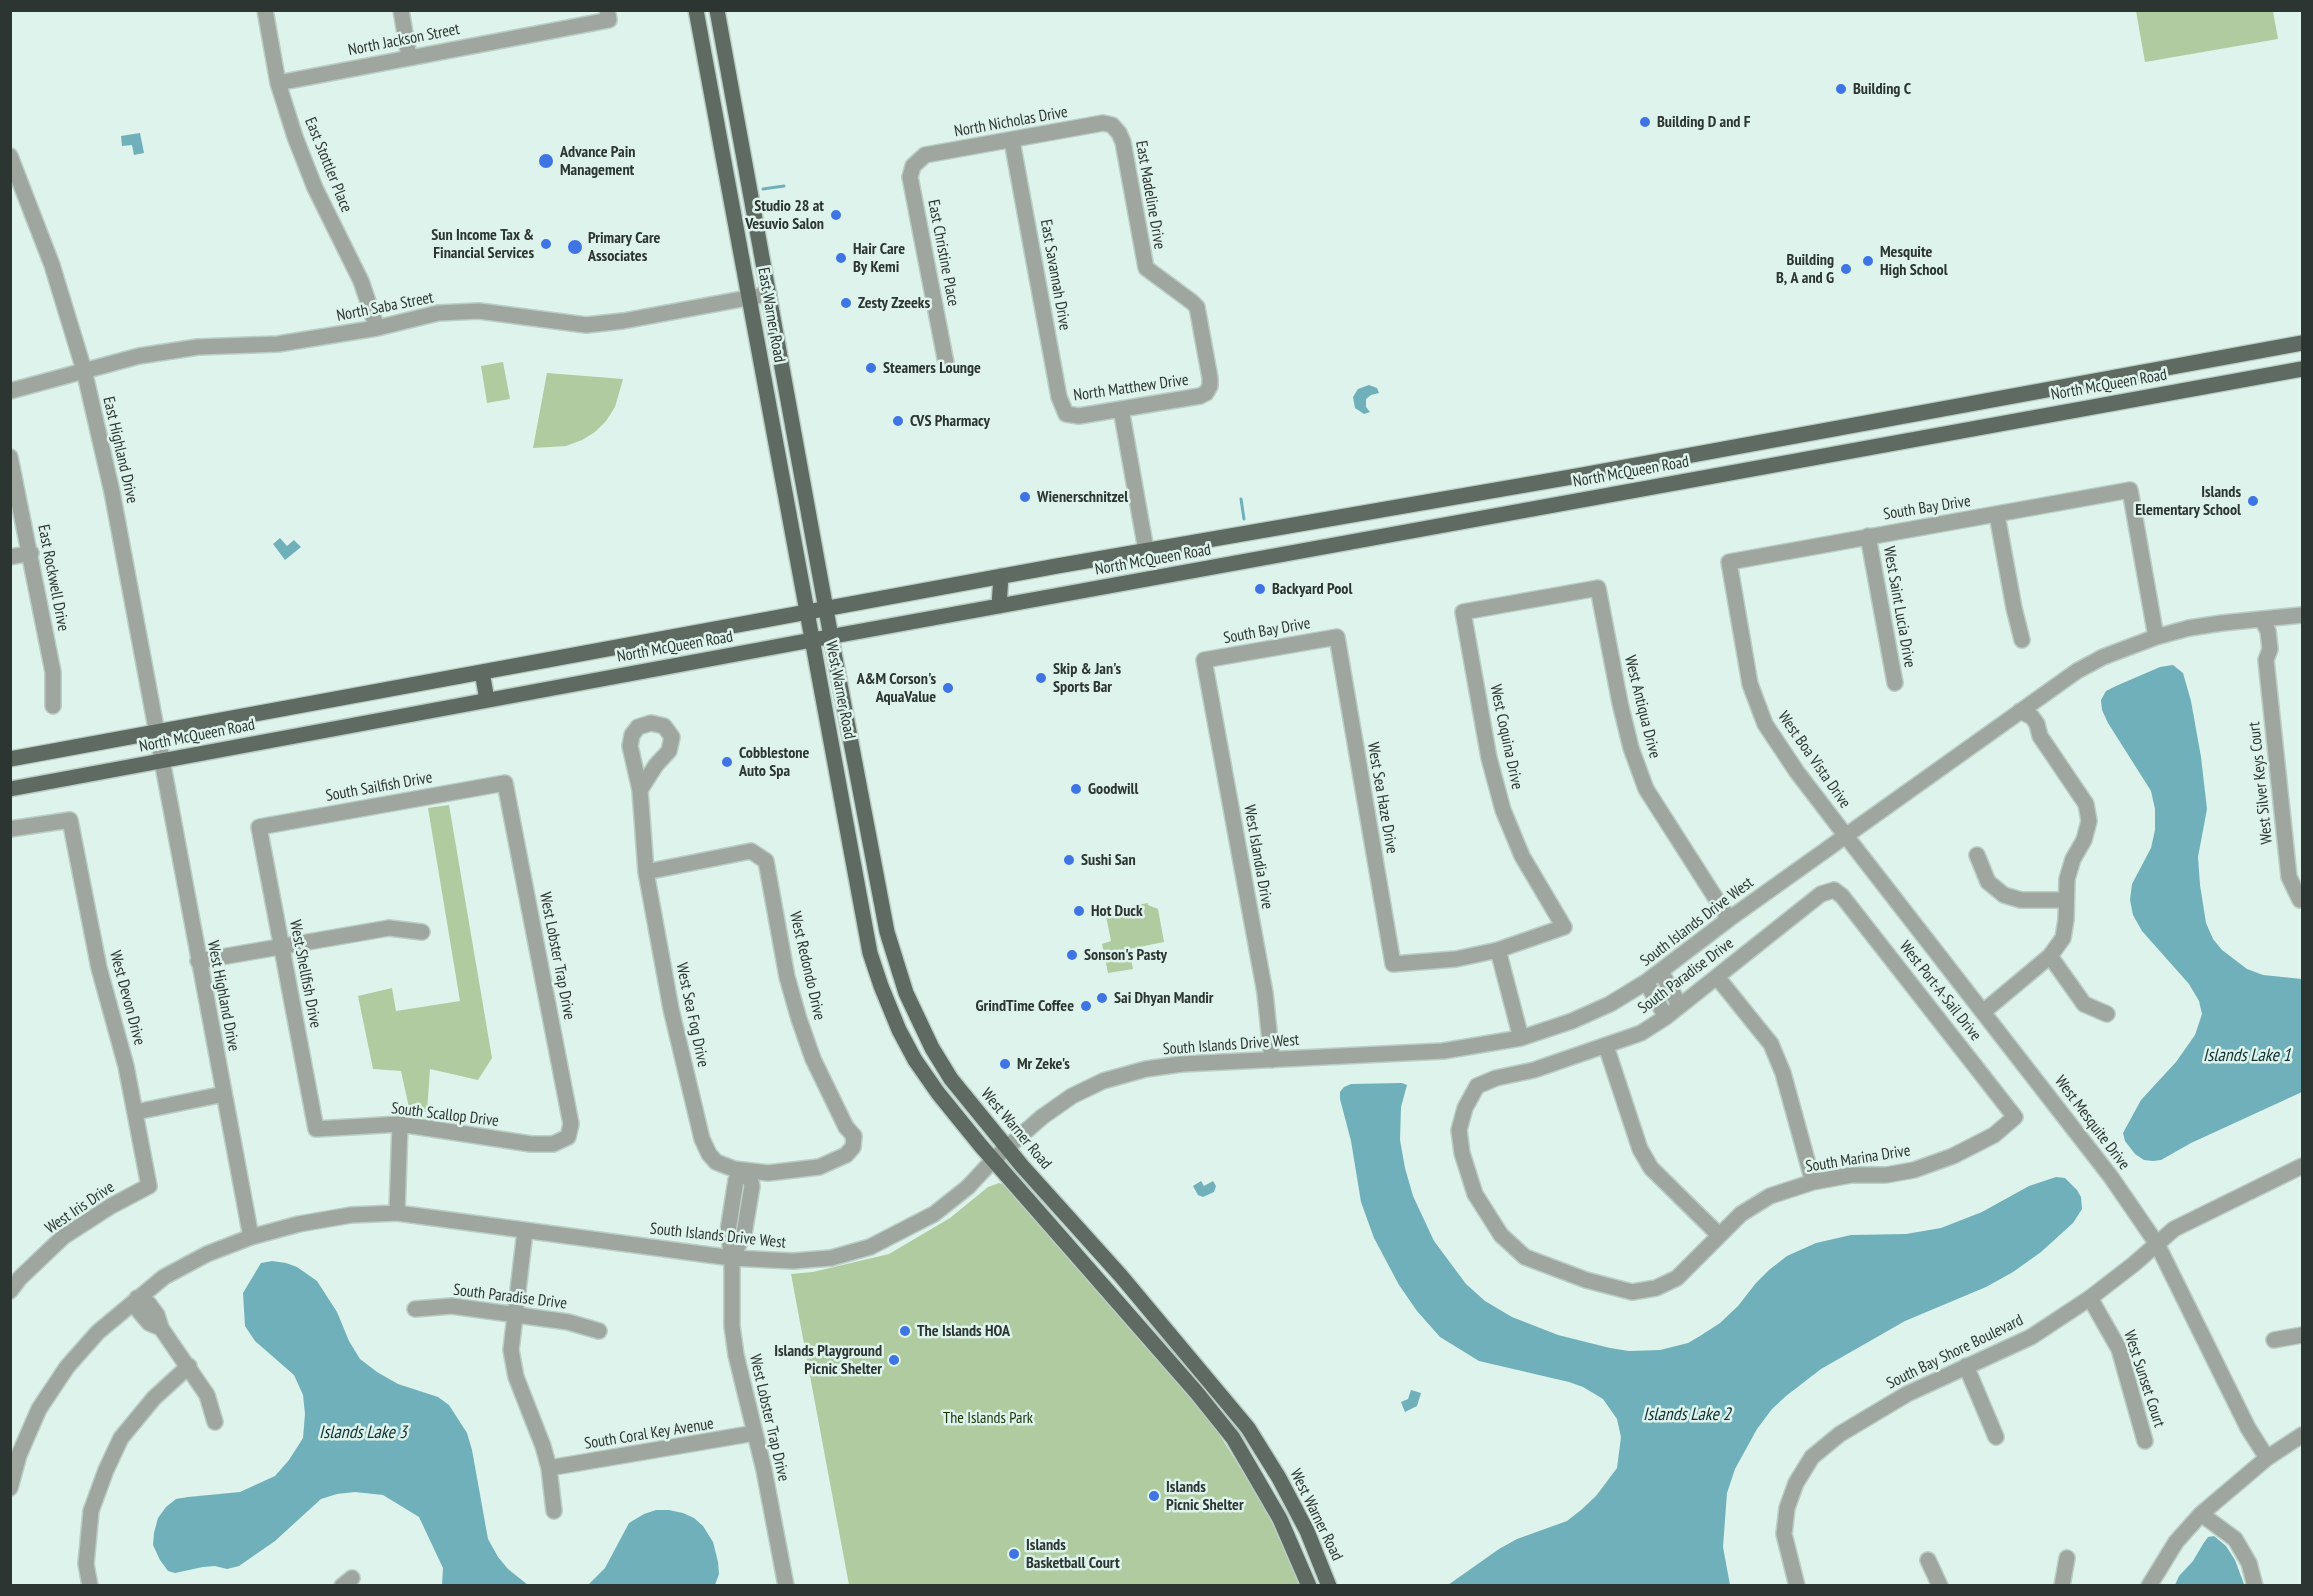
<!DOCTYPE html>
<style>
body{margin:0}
#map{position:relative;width:2313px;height:1596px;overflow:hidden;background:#ddf3eb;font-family:"PT Sans Narrow",sans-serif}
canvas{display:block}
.frame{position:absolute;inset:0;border:12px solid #2c3532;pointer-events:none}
</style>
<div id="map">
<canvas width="2313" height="1596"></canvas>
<div class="frame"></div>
</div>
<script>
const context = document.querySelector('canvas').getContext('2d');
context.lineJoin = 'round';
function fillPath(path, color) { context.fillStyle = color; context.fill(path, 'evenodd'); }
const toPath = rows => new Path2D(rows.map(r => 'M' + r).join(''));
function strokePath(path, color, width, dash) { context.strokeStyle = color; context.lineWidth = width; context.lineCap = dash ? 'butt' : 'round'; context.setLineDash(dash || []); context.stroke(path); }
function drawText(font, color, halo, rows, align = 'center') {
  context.font = font + ' "PT Sans Narrow",sans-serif'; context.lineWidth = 5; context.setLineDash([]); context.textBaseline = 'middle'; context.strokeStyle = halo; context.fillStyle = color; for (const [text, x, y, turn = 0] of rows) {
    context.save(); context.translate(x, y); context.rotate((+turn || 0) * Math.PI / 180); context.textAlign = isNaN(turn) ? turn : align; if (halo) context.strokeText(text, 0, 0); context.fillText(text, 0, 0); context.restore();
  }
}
fillPath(toPath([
 [2136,11,2273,11,2278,39,2145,62],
 [503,362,510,399,487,403,481,366],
 [547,373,623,379,615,407,606,421,595,432,582,440,566,446,533,448],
 [449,805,492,1058,478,1080,430,1069,427,1112,410,1112,401,1071,373,1069,358,996,392,988,396,1011,460,1001,428,808],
 [1148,903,1148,905,1158,909,1164,942,1129,949,1133,969,1108,973,1102,944,1111,941,1105,911],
 [999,1183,1006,1185,1212,1423,1265,1507,1300,1585,849,1585,791,1274,813,1272,889,1254,950,1218,988,1187]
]), '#b0cba0');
fillPath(toPath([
 [140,133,144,153,134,155,132,145,122,146,121,136],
 [1369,385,1377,388,1379,393,1371,395,1366,399,1366,407,1370,412,1364,414,1355,408,1353,397,1358,389],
 [280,538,287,546,294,540,301,547,285,560,273,544],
 [2173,665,2183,673,2191,701,2201,757,2207,809,2198,857,2200,885,2206,923,2213,939,2222,950,2247,969,2263,975,2302,979,2302,1092,2191,1143,2161,1160,2153,1161,2144,1160,2135,1154,2125,1141,2123,1133,2141,1100,2176,1062,2195,1035,2202,1014,2199,1001,2189,984,2142,931,2133,915,2130,900,2132,884,2151,848,2155,830,2155,809,2151,791,2108,723,2102,710,2101,700,2106,691,2116,686,2160,667],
 [1402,1083,1407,1085,1401,1107,1400,1140,1405,1168,1413,1196,1434,1241,1466,1284,1485,1301,1512,1317,1558,1335,1610,1348,1629,1351,1660,1350,1688,1343,1700,1336,1720,1323,1738,1306,1756,1283,1769,1270,1787,1256,1816,1243,1851,1235,1906,1234,1941,1228,1982,1212,2029,1186,2056,1177,2065,1178,2077,1190,2081,1197,2082,1209,2073,1223,2041,1252,2013,1272,1986,1287,1905,1321,1821,1369,1786,1396,1772,1409,1757,1429,1735,1469,1727,1493,1723,1547,1730,1585,1448,1585,1499,1549,1517,1539,1567,1521,1581,1510,1596,1496,1617,1468,1621,1437,1617,1419,1603,1399,1583,1387,1569,1382,1479,1361,1440,1337,1417,1311,1399,1285,1374,1238,1361,1202,1351,1141,1340,1099,1340,1092,1344,1087,1351,1084],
 [1201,1181,1204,1186,1213,1181,1216,1186,1214,1192,1203,1197,1198,1195,1193,1186],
 [272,1261,286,1263,297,1267,317,1281,337,1312,349,1341,360,1359,377,1372,398,1384,438,1397,449,1405,467,1433,472,1450,488,1539,498,1557,508,1569,528,1585,442,1585,443,1568,419,1517,383,1495,355,1492,337,1494,321,1499,275,1541,239,1566,227,1569,215,1566,203,1567,175,1573,168,1571,160,1560,153,1545,154,1533,158,1518,166,1507,176,1499,188,1497,240,1492,275,1476,289,1460,303,1438,305,1414,303,1395,294,1375,255,1341,245,1326,243,1293,261,1263],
 [1411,1390,1421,1393,1417,1406,1405,1412,1401,1402,1408,1399],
 [656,1510,669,1510,683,1513,694,1518,703,1526,713,1542,718,1562,719,1574,715,1585,588,1585,605,1568,629,1523,644,1514],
 [2214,1536,2226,1546,2235,1560,2244,1584,2175,1585,2179,1576,2193,1561,2203,1544,2208,1537]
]), '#70b0ba');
strokePath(toPath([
 [763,189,784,186],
 [1241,499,1244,519]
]), '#70b0ba', 3);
const minor = toPath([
 [265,10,278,83,295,137,315,188,361,281,377,328],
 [401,10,409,57],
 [278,83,609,20,607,10],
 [10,156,52,265,84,370,112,492,251,1237],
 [946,363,910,177,913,166,925,155,1103,123,1112,125,1119,133,1123,142,1146,268,1192,302,1197,307,1210,378,1210,386,1206,393,1200,396,1079,416,1066,414,1059,397,1012,141],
 [10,391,139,356,198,347,278,344,377,328,438,313,479,311,586,325,623,321,769,294],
 [1121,409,1146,550],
 [10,457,53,672,53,706],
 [1997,515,2014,608,2022,640],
 [1868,536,1895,683],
 [10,557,31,553],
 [2262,620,2268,631,2270,649,2266,660,2289,877,2300,900],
 [2156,637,2130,490,1729,562,1750,684,1765,724,1797,772,1846,836,2111,1177,2157,1244,2248,1428,2267,1458],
 [505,783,571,1124,568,1137,553,1144,531,1144,400,1124,316,1129,259,827,505,783],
 [640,790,656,765,669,751,672,737,664,726,651,723,638,727,632,735,630,746,640,790,646,872,671,1009,702,1139,709,1154,716,1162,734,1169,768,1173,819,1167,846,1155,853,1147,854,1136,846,1127,813,1059,799,1019,787,977,766,861,751,851,646,872],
 [10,829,70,820,99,968,126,1066,149,1186,111,1206,63,1237,20,1278,10,1291],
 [1977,855,1988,882,2004,895,2021,900,2065,900],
 [1834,890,1842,896,2015,1117,1994,1135,1953,1156,1914,1170,1886,1175,1851,1175,1813,1182,1770,1196,1741,1214,1677,1278,1656,1288,1632,1292,1586,1280,1525,1257,1501,1235,1475,1194,1462,1153,1459,1130,1465,1108,1477,1086,1496,1078,1534,1070,1641,1033,1666,1017,1821,894,1834,890],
 [1498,950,1521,1038],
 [2050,956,2084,1004,2107,1014],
 [198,961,389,928,422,932],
 [1661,972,1680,1006],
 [1717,977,1771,1044,1783,1073,1813,1182],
 [1646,982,1666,1017],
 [1983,1012,2050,956,2063,938,2066,920,2067,879,2073,859,2084,840,2089,821,2086,804,2040,736,2037,724,2032,717,2020,711],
 [1606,1046,1640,1149,1651,1168,1719,1235],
 [1272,1060,1265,993,1204,660,1337,637,1393,964,1456,959,1498,950,1564,927,1522,856,1503,810,1489,758,1463,612,1598,588,1620,703,1631,748,1646,789,1729,919],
 [136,1112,224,1094],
 [397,1213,400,1124],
 [525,1231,511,1350,516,1377,543,1446,549,1468,554,1511],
 [732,1258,744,1234,752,1186,748,1172,736,1180,728,1231,732,1258,732,1326,736,1355,764,1470,786,1586],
 [137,1298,149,1304,157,1315,161,1328,207,1395,215,1422],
 [137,1298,138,1310,149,1323,161,1328],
 [2090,1298,2119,1349,2145,1441],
 [415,1309,452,1306,568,1322,599,1331],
 [2274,1340,2302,1335],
 [1966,1366,1996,1437],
 [549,1468,755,1433],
 [10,1488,19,1455,39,1409,67,1367,98,1332,164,1277,207,1254,251,1237,299,1224,351,1215,397,1213,732,1258,793,1261,831,1258,870,1247,934,1214,968,1187,994,1159,1042,1117,1072,1096,1103,1081,1146,1069,1182,1064,1443,1051,1521,1038,1572,1021,1610,1004,1646,982,1729,919,2077,671,2103,657,2156,637,2189,628,2222,623,2302,615],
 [2201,1514,2235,1539,2249,1563,2255,1586],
 [1928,1560,1940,1586],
 [90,1586,86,1564,91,1511,106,1470,121,1438,154,1398,189,1366],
 [342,1586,352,1578],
 [1797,1586,1784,1534,1787,1508,1796,1483,1812,1457,1840,1434,1907,1394,2031,1337,2090,1298,2134,1264,2174,1229,2302,1166],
 [2062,1586,2067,1558],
 [2149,1586,2176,1542,2201,1514,2267,1458,2302,1435]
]);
const major = toPath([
 [696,10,870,953,881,986,899,1030,915,1060,938,1093,981,1146,1197,1393,1233,1438,1280,1519,1309,1586],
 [717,10,831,637,887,932,906,993,932,1048,951,1079,1022,1166,1121,1276,1248,1428,1279,1478,1307,1531,1329,1586],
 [999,606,1001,576],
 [482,672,487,700],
 [10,759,1057,566,1577,476,2302,343],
 [10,789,812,640,2302,369]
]);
strokePath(minor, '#bacdc6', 18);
strokePath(major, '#bacdc6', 18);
strokePath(minor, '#9fa6a0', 15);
strokePath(major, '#5f6b62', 15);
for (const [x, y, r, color] of [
 [1841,89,6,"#3f74e4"],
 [1645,122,6,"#3f74e4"],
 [546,161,8,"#3f74e4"],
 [836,215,6,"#3f74e4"],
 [546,244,6,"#3f74e4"],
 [575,247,8,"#3f74e4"],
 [841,258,6,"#3f74e4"],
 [1868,261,6,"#3f74e4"],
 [1846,269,6,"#3f74e4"],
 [846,303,6,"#3f74e4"],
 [871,368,6,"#3f74e4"],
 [898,421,6,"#3f74e4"],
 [1025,497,6,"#3f74e4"],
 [2253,501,6,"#3f74e4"],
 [1260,589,6,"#3f74e4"],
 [1041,678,6,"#3f74e4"],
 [948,688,6,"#3f74e4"],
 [727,762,6,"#3f74e4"],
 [1076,789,6,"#3f74e4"],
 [1069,860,6,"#3f74e4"],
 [1079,911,6,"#3f74e4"],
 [1072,955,6,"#3f74e4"],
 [1102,998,6,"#3f74e4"],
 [1086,1006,6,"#3f74e4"],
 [1005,1064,6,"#3f74e4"],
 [905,1331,6,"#3f74e4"],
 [894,1360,6,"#3f74e4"],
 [1154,1496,6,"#3f74e4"],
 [1014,1554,6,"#3f74e4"]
]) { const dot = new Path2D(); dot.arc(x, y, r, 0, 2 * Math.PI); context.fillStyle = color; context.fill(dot); strokePath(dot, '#ddf3eb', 2); }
drawText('16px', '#2c3532', '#ddf3eb', [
 ["North Jackson Street",404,40,-11],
 ["North Nicholas Drive",1011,122,-10],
 ["East Stottler Place",328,165,68],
 ["East Madeline Drive",1150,195,80],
 ["East Christine Place",943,253,79],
 ["East Savannah Drive",1055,275,80],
 ["North Saba Street",385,307,-11],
 ["East Warner Road",771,315,80],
 ["North McQueen Road",2109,385,-10],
 ["North Matthew Drive",1131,388,-8],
 ["East Highland Drive",120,450,77],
 ["North McQueen Road",1631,472,-10],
 ["South Bay Drive",1927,508,-9],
 ["North McQueen Road",1153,560,-10],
 ["East Rockwell Drive",53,578,79],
 ["West Saint Lucia Drive",1899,607,80],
 ["South Bay Drive",1267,631,-10],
 ["North McQueen Road",675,647,-10],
 ["West Warner Road",840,690,79],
 ["West Antiqua Drive",1642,707,76],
 ["North McQueen Road",197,736,-11],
 ["West Coquina Drive",1506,737,78],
 ["West Boa Vista Drive",1814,760,55],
 ["West Silver Keys Court",2261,783,-96],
 ["South Sailfish Drive",379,787,-10],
 ["West Sea Haze Drive",1382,798,80],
 ["West Islandia Drive",1258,857,80],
 ["South Islands Drive West",1697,922,-37],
 ["West Lobster Trap Drive",557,956,79],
 ["West Redondo Drive",807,966,77],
 ["West Shellfish Drive",305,974,79],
 ["South Paradise Drive",1686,976,-37],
 ["West Port-A-Sail Drive",1940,991,52],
 ["West Highland Drive",223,996,79],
 ["West Devon Drive",127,998,75],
 ["West Sea Fog Drive",692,1015,78],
 ["South Islands Drive West",1231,1045,-4],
 ["South Scallop Drive",445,1115,7],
 ["West Mesquite Drive",2092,1123,53],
 ["West Warner Road",1016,1129,50],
 ["South Marina Drive",1858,1159,-9],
 ["West Iris Drive",80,1208,-34],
 ["South Islands Drive West",718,1236,6],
 ["South Paradise Drive",510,1297,7],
 ["South Bay Shore Boulevard",1955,1352,-26],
 ["West Sunset Court",2144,1379,72],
 ["West Lobster Trap Drive",769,1418,77],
 ["South Coral Key Avenue",649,1434,-9],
 ["West Warner Road",1316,1515,64]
]);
drawText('bold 16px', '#2c3532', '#ddf3eb', [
 ["Building C",1853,89],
 ["Building D and F",1657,122],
 ["Advance Pain",560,152],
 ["Management",560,170],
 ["Studio 28 at",824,206,"right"],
 ["Vesuvio Salon",824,224,"right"],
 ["Sun Income Tax &",534,235,"right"],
 ["Financial Services",534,253,"right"],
 ["Primary Care",588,238],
 ["Associates",588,256],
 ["Hair Care",853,249],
 ["By Kemi",853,267],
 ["Mesquite",1880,252],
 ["High School",1880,270],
 ["Building",1834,260,"right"],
 ["B, A and G",1834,278,"right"],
 ["Zesty Zzeeks",858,303],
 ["Steamers Lounge",883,368],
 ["CVS Pharmacy",910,421],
 ["Islands",2241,492,"right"],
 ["Elementary School",2241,510,"right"],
 ["Wienerschnitzel",1037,497],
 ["Backyard Pool",1272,589],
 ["Skip & Jan's",1053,669],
 ["Sports Bar",1053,687],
 ["A&M Corson's",936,679,"right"],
 ["AquaValue",936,697,"right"],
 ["Cobblestone",739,753],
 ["Auto Spa",739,771],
 ["Goodwill",1088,789],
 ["Sushi San",1081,860],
 ["Hot Duck",1091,911],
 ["Sonson's Pasty",1084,955],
 ["Sai Dhyan Mandir",1114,998],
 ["GrindTime Coffee",1074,1006,"right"],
 ["Mr Zeke's",1017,1064],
 ["The Islands HOA",917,1331],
 ["Islands Playground",882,1351,"right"],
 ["Picnic Shelter",882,1369,"right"],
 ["Islands",1166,1487],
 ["Picnic Shelter",1166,1505],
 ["Islands",1026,1545],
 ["Basketball Court",1026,1563]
], 'left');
drawText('16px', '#183103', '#ddf3eb', [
 ["The Islands Park",988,1418]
]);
drawText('italic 18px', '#113237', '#ddf3eb', [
 ["Islands Lake 1",2247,1056],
 ["Islands Lake 2",1687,1415],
 ["Islands Lake 3",363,1433]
]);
</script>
